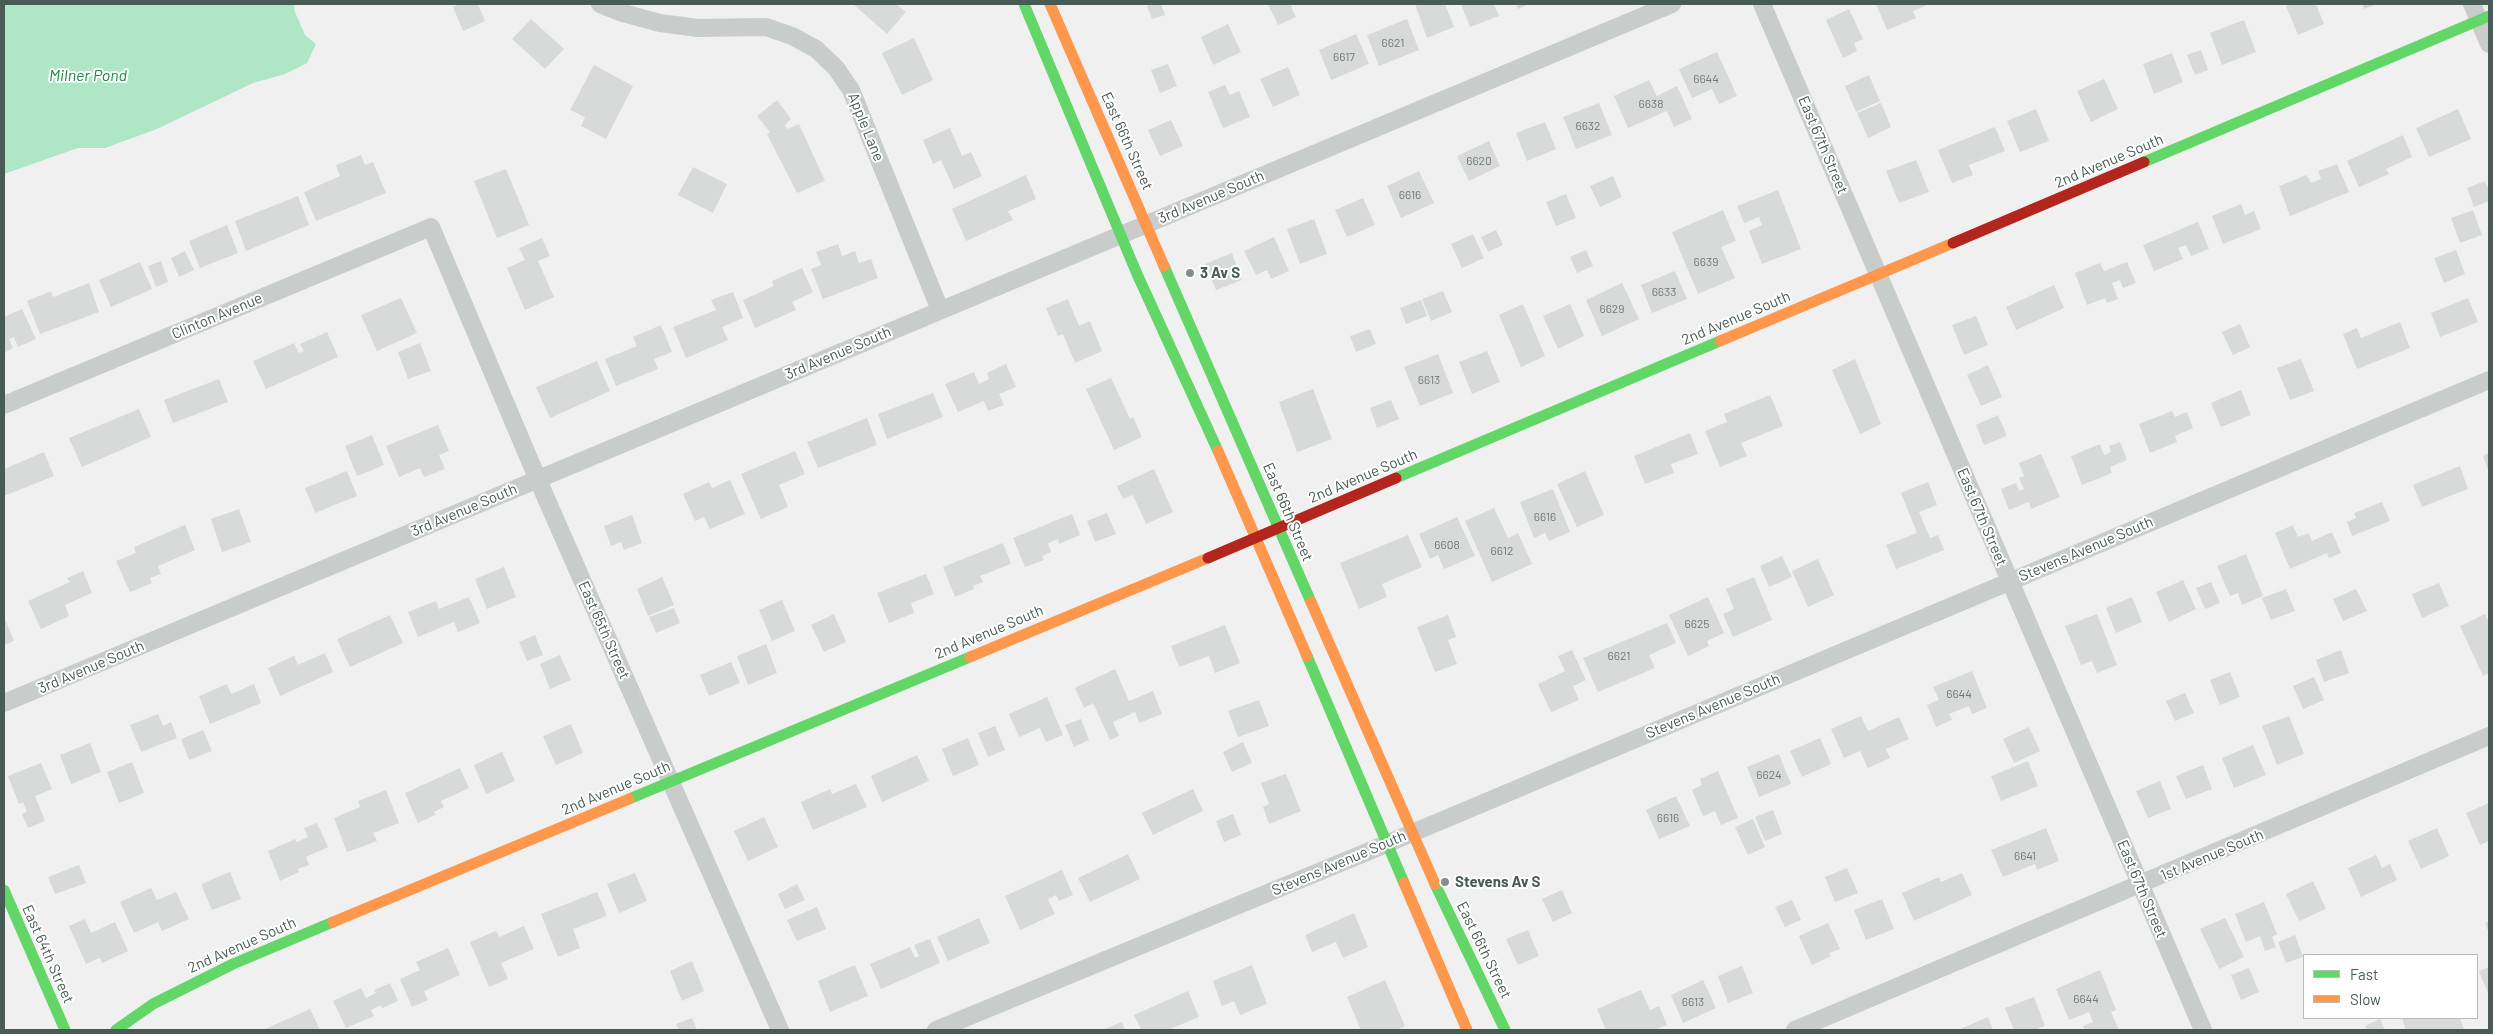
<!DOCTYPE html>
<style>
body{margin:0}
#map{position:relative;width:2493px;height:1034px;overflow:hidden;background:#f1f0f1;font-family:Barlow,sans-serif}
canvas{display:block}
.frame{position:absolute;inset:0;border:5px solid #495b55;pointer-events:none}
.legend{position:absolute;left:2303px;top:954px;width:175px;height:65px;box-sizing:border-box;background:#fff;border:1px solid #b6bdbb;margin:0;padding:6px 9px;list-style:none;font-size:15px;color:#495b55}
.legend li{display:flex;align-items:center;gap:10px;height:25px}
.legend b{width:25px;border:1px solid #b6bdbb}
</style>
<div id="map">
<canvas width="2493" height="1034"></canvas>
<div class="frame"></div>
<ul class="legend">
<li><b style="height:6px;background:#63d668"></b>Fast</li>
<li><b style="height:6px;background:#ff974d"></b>Slow</li>
</ul>
</div>
<script>
const context = document.querySelector('canvas').getContext('2d');
context.lineJoin = 'round';
function fillPath(path, color) { context.fillStyle = color; context.fill(path, 'evenodd'); }
const toPath = rows => new Path2D(rows.map(r => 'M' + r).join(''));
function strokePath(path, color, width, dash) { context.strokeStyle = color; context.lineWidth = width; context.lineCap = dash ? 'butt' : 'round'; context.setLineDash(dash || []); context.stroke(path); }
function drawText(font, color, halo, rows, align = 'center') {
  context.font = font + ' Barlow,sans-serif'; context.lineWidth = 4; context.setLineDash([]); context.textBaseline = 'middle'; context.strokeStyle = halo; context.fillStyle = color; for (const [text, x, y, turn = 0] of rows) {
    context.save(); context.translate(x, y); context.rotate((+turn || 0) * Math.PI / 180); context.textAlign = isNaN(turn) ? turn : align; if (halo) context.strokeText(text, 0, 0); context.fillText(text, 0, 0); context.restore();
  }
}
fillPath(toPath([
 [4,4,294,4,295,12,305,35,316,44,307,63,285,74,253,83,157,129,105,148,78,148,4,174]
]), '#afe7c6');
fillPath(toPath([
 [460,4,478,4,485,21,463,31,453,7],
 [853,4,896,4,906,12,887,34],
 [1152,4,1161,4,1165,15,1152,19,1147,6],
 [1268,4,1290,4,1296,17,1278,25],
 [1415,4,1445,4,1454,27,1427,38],
 [1461,4,1494,4,1499,16,1470,27],
 [1516,4,1529,4,1518,9],
 [1876,4,1929,4,1913,11,1916,18,1887,30],
 [2291,4,2316,4,2324,24,2298,35,2286,6],
 [2362,4,2377,4,2364,9],
 [1849,9,1863,39,1854,43,1857,51,1843,58,1826,20],
 [531,19,564,49,545,69,512,39],
 [1407,19,1419,50,1379,66,1367,35],
 [2244,20,2256,52,2222,65,2210,33],
 [1228,24,1241,52,1213,65,1201,37],
 [1356,34,1369,64,1331,80,1319,50],
 [914,38,933,80,902,95,882,53],
 [2201,50,2208,70,2195,75,2187,55],
 [1717,52,1737,96,1719,104,1712,89,1692,98,1679,69],
 [2172,53,2183,82,2154,94,2143,64],
 [1168,64,1177,86,1160,93,1151,70],
 [594,65,633,86,606,139,581,126,585,117,570,110],
 [1288,67,1300,95,1273,107,1260,79],
 [1869,75,1880,101,1856,112,1845,86],
 [2104,79,2118,109,2091,122,2077,91],
 [1649,80,1657,96,1677,86,1692,119,1674,127,1667,111,1628,128,1614,96],
 [1225,85,1230,95,1239,91,1250,117,1223,128,1208,92],
 [777,100,791,119,785,125,787,129,799,124,825,181,797,193,767,134,770,132,757,116],
 [1599,103,1612,135,1576,149,1563,117],
 [1881,103,1891,127,1868,138,1857,113],
 [2036,109,2049,141,2020,152,2007,121],
 [2458,109,2471,139,2429,157,2416,128],
 [1171,120,1183,146,1160,156,1148,130],
 [1545,122,1556,149,1527,161,1516,133],
 [1995,127,2005,151,1969,165,1973,175,1952,183,1938,150],
 [950,128,962,156,971,152,982,176,954,189,941,160,933,164,923,140],
 [2403,135,2412,157,2386,169,2389,174,2359,187,2347,161],
 [1489,141,1500,166,1469,181,1457,156],
 [361,155,365,165,373,162,386,193,316,221,304,192,340,176,336,165],
 [1916,160,1929,192,1899,203,1886,171],
 [2337,164,2349,192,2290,216,2279,186,2307,175,2311,183,2321,179,2318,171],
 [693,167,727,184,713,213,678,195],
 [506,169,529,225,497,238,474,181],
 [1419,171,1434,203,1401,218,1387,186],
 [1026,175,1036,199,1008,211,1013,220,966,241,952,209],
 [1613,176,1622,197,1600,207,1590,186],
 [2485,181,2489,191,2489,201,2474,207,2467,188],
 [1778,190,1801,249,1762,264,1749,231,1762,225,1759,217,1744,223,1737,206],
 [1566,194,1576,218,1556,226,1546,202],
 [298,196,309,225,246,251,235,221],
 [1363,198,1375,225,1347,237,1335,210],
 [2241,204,2245,215,2254,211,2261,229,2223,244,2212,216],
 [1723,210,1736,241,1721,247,1735,278,1698,294,1672,232],
 [2473,210,2482,235,2460,243,2451,218],
 [1314,219,1327,254,1300,264,1287,229],
 [2198,222,2209,249,2191,256,2186,245,2178,248,2183,259,2154,271,2143,245],
 [227,225,238,253,200,268,189,241],
 [1496,230,1503,245,1488,252,1481,237],
 [1473,234,1484,258,1462,268,1451,244],
 [1274,237,1289,271,1271,279,1267,270,1256,275,1244,251],
 [542,238,550,256,538,261,554,297,525,310,507,268,525,260,519,248],
 [838,244,842,256,855,251,859,263,871,259,878,278,823,299,811,269,821,265,816,252],
 [1586,250,1593,266,1577,273,1570,257],
 [2456,250,2465,274,2444,283,2434,258],
 [185,251,194,270,179,277,171,258],
 [1232,253,1242,280,1216,290,1205,264],
 [161,261,168,282,156,287,148,266],
 [140,262,152,289,111,307,99,280],
 [2127,262,2136,283,2123,288,2120,280,2112,283,2118,299,2107,303,2105,298,2087,305,2075,273,2100,263,2104,271],
 [802,268,813,292,792,302,796,310,755,328,743,300,774,286,772,281],
 [1675,271,1687,299,1652,313,1641,285],
 [89,283,99,312,40,334,27,301,51,291,53,297],
 [1622,283,1639,319,1602,336,1586,300],
 [2054,285,2064,308,2016,330,2006,307],
 [1443,291,1452,312,1431,321,1422,299],
 [733,292,743,318,722,327,728,340,686,358,673,327,716,310,711,300],
 [401,298,417,333,377,351,361,315],
 [2468,298,2478,322,2440,337,2431,313],
 [1068,299,1079,326,1090,321,1102,351,1075,363,1063,334,1058,336,1046,308],
 [1421,300,1427,316,1406,324,1400,308],
 [1523,304,1545,356,1521,367,1499,315],
 [1570,304,1584,336,1558,349,1543,316],
 [22,309,36,339,18,347,14,337,9,339,13,348,4,353,4,317],
 [1976,316,1988,345,1964,355,1952,325],
 [2400,322,2410,348,2357,369,2343,334,2357,328,2361,338],
 [2240,324,2250,347,2233,355,2222,332],
 [661,325,672,352,654,359,658,369,616,386,605,359,637,346,633,337],
 [1370,329,1376,344,1356,352,1350,336],
 [327,332,338,357,266,389,253,361,294,343,299,353,304,351,300,344],
 [420,343,431,371,408,379,398,352],
 [1487,351,1500,382,1472,394,1459,362],
 [1438,354,1453,393,1420,406,1404,367],
 [1855,359,1881,424,1860,434,1832,370],
 [2301,359,2314,391,2290,400,2277,368],
 [597,361,610,391,550,418,536,387],
 [1006,364,1016,387,999,394,1004,405,988,411,984,401,958,412,945,384,974,372,979,384,989,379,987,373],
 [1988,365,2002,397,1981,406,1967,375],
 [1111,378,1130,419,1133,417,1142,437,1114,450,1086,389],
 [219,379,228,402,173,423,164,400],
 [1313,389,1332,439,1297,452,1279,402],
 [2241,390,2251,415,2221,427,2211,403],
 [933,393,943,417,887,439,878,414],
 [1770,395,1783,426,1741,443,1747,456,1720,467,1705,431,1727,422,1724,414],
 [1391,400,1399,419,1377,428,1370,408],
 [139,409,151,437,82,467,69,438],
 [2172,411,2175,417,2187,412,2193,428,2175,436,2177,442,2150,453,2139,424],
 [1998,415,2007,436,1984,445,1976,425],
 [867,418,877,445,818,468,807,442],
 [438,425,449,451,439,455,445,469,424,477,420,468,399,477,386,446],
 [1690,433,1698,454,1671,464,1674,473,1645,484,1634,456],
 [372,435,384,465,357,476,345,446],
 [2120,442,2127,460,2110,467,2112,473,2082,485,2071,456,2100,444,2104,455,2111,452,2109,446],
 [795,451,805,474,779,485,788,507,761,519,741,474],
 [44,452,54,476,4,496,4,469],
 [2489,453,2489,472,2483,456],
 [2041,454,2060,497,2031,509,2029,502,2009,510,2001,489,2016,483,2019,491,2024,489,2019,478,2024,476,2019,463],
 [2460,466,2468,489,2422,507,2413,485],
 [1154,469,1173,512,1146,524,1133,495,1123,499,1117,486],
 [347,471,357,496,315,513,305,488],
 [1585,471,1604,515,1577,527,1557,484],
 [730,480,745,514,710,529,704,517,695,521,683,494,709,482,712,488],
 [1928,482,1937,505,1919,512,1930,538,1938,535,1944,550,1896,569,1886,545,1917,533,1901,493],
 [1553,489,1570,532,1549,541,1545,533,1534,538,1520,502],
 [2382,502,2390,521,2352,536,2347,522,2356,518,2354,513],
 [1494,508,1508,538,1518,533,1532,564,1492,582,1465,521],
 [239,509,251,542,222,552,211,519],
 [1107,513,1116,534,1095,542,1087,521],
 [1072,514,1080,535,1059,544,1058,539,1048,543,1051,552,1042,556,1044,560,1025,567,1013,538],
 [632,515,642,543,624,550,621,542,611,546,604,526],
 [1457,517,1475,556,1444,569,1438,555,1430,559,1419,534],
 [185,525,195,550,158,566,161,574,150,578,152,583,130,592,116,561,136,553,134,547],
 [2293,525,2298,537,2309,533,2312,541,2332,532,2341,553,2329,558,2327,553,2290,569,2275,533],
 [1408,535,1422,567,1382,584,1387,597,1359,609,1340,563],
 [1003,543,1011,564,980,576,983,582,973,586,974,589,955,597,943,567],
 [2246,554,2263,596,2242,605,2238,593,2230,596,2217,566],
 [1782,556,1792,577,1769,587,1760,566],
 [1818,559,1834,595,1808,607,1792,571],
 [504,567,516,597,487,609,475,579],
 [83,571,92,593,65,605,69,616,41,629,28,601,70,582,67,578],
 [926,574,934,594,911,603,914,613,889,623,877,593],
 [662,577,674,605,648,616,637,589],
 [1754,577,1772,620,1733,637,1723,614,1734,609,1726,589],
 [2183,580,2196,609,2169,622,2156,592],
 [2211,582,2220,603,2205,609,2196,588],
 [2439,583,2449,606,2422,618,2412,594],
 [2286,589,2295,611,2271,620,2262,598],
 [2356,589,2367,611,2343,621,2333,599],
 [469,597,480,623,458,632,454,622,418,637,408,612,436,601,439,609],
 [1708,597,1724,633,1707,641,1709,646,1688,656,1669,615],
 [2132,597,2142,622,2116,633,2106,608],
 [782,600,795,631,772,641,759,610],
 [674,608,680,623,656,633,649,617],
 [834,614,846,642,824,652,811,625],
 [2097,614,2117,665,2097,673,2092,661,2081,665,2065,626],
 [2485,614,2489,623,2489,673,2483,676,2460,626],
 [390,615,403,643,350,667,337,639],
 [1448,615,1456,637,1448,640,1457,664,1435,672,1417,627],
 [4,617,14,641,4,645],
 [1667,623,1676,643,1649,655,1655,668,1598,692,1583,658],
 [1225,625,1240,663,1215,673,1209,656,1179,667,1171,646],
 [535,635,543,655,527,661,519,642],
 [766,644,777,673,748,685,737,656],
 [1572,650,1586,680,1573,686,1579,700,1551,712,1538,684,1565,671,1558,656],
 [2341,650,2349,673,2324,682,2316,660],
 [325,653,333,672,280,696,268,668,294,656,298,665],
 [560,655,571,680,550,689,540,664],
 [731,662,740,683,709,696,700,675],
 [1115,669,1129,701,1153,691,1162,714,1139,723,1135,712,1113,722,1119,736,1110,740,1093,703,1084,708,1075,688],
 [1972,671,1987,708,1972,714,1969,706,1949,714,1952,720,1936,727,1927,705,1939,700,1933,687],
 [2230,672,2240,697,2220,705,2210,680],
 [2314,677,2324,700,2303,709,2293,686],
 [227,684,231,694,254,684,261,703,210,724,199,696],
 [2185,693,2194,713,2175,721,2166,701],
 [1047,697,1063,735,1046,742,1040,728,1019,737,1009,714],
 [1259,700,1269,726,1238,737,1228,711],
 [158,714,163,726,171,722,177,738,141,752,130,725],
 [1861,716,1868,731,1899,717,1909,739,1886,749,1890,758,1868,768,1860,751,1844,758,1831,729],
 [2289,716,2304,754,2277,765,2262,726],
 [1081,719,1089,740,1074,747,1065,725],
 [571,724,583,753,556,765,543,736],
 [995,726,1005,750,988,757,978,733],
 [2029,727,2040,751,2014,763,2003,739],
 [203,730,212,751,189,760,181,739],
 [968,738,979,765,953,776,942,749],
 [1820,738,1831,764,1802,777,1790,751],
 [1243,742,1252,763,1232,772,1223,752],
 [90,743,101,772,71,784,60,755],
 [2253,745,2266,775,2234,788,2222,758],
 [502,752,515,781,486,794,474,765],
 [1779,754,1791,784,1759,797,1747,767],
 [917,755,929,781,882,802,871,776],
 [2028,761,2038,786,2001,801,1991,776],
 [132,762,144,793,119,803,107,772],
 [41,763,52,789,35,796,45,821,28,828,22,814,27,812,23,802,19,804,8,776],
 [2203,765,2212,789,2186,799,2176,776],
 [460,768,469,788,441,801,444,807,434,812,435,815,418,823,405,793],
 [1718,771,1738,818,1721,825,1715,811,1703,816,1692,790,1702,785,1700,779],
 [1286,774,1301,811,1269,824,1263,807,1269,804,1261,783],
 [2160,781,2171,809,2148,818,2136,791],
 [856,784,867,807,813,830,801,802,830,789,832,794],
 [1193,789,1203,811,1153,835,1142,813],
 [386,790,399,823,373,833,377,841,347,852,334,818,360,807,358,801],
 [1676,796,1690,826,1659,839,1646,810],
 [2489,803,2489,841,2480,845,2466,813],
 [1773,810,1782,834,1765,841,1755,817],
 [1233,814,1241,835,1224,842,1216,821],
 [764,817,778,847,748,861,734,831],
 [1753,819,1765,847,1748,855,1735,827],
 [317,823,328,847,306,857,309,865,298,869,299,872,280,881,268,851,295,839,297,842,308,837,304,828],
 [2046,828,2059,861,2037,870,2035,864,2003,877,1991,850],
 [2437,828,2449,856,2421,869,2408,841],
 [1128,854,1140,879,1090,902,1078,878],
 [2376,855,2382,868,2390,864,2397,880,2361,897,2348,868],
 [79,865,86,883,55,894,48,877],
 [1847,868,1858,893,1835,902,1825,877],
 [1062,870,1073,895,1059,901,1056,895,1048,899,1055,914,1020,930,1005,896],
 [230,872,241,899,212,910,201,884],
 [635,873,647,901,619,913,607,884],
 [1962,873,1972,895,1914,921,1902,893,1939,877,1941,882],
 [2313,881,2326,909,2299,921,2286,894],
 [797,884,805,900,785,909,778,894],
 [151,888,157,900,176,892,189,919,162,931,158,922,134,933,120,902],
 [1562,890,1572,913,1553,922,1542,899],
 [597,892,607,916,573,929,580,948,558,957,541,914],
 [1882,899,1894,929,1866,940,1854,910],
 [1792,900,1801,920,1785,927,1775,907],
 [2264,902,2277,934,2272,937,2276,947,2265,951,2260,936,2246,942,2235,914],
 [817,907,826,929,797,941,787,920],
 [1354,913,1368,947,1343,958,1336,942,1312,952,1305,935],
 [979,918,990,943,948,961,937,937],
 [2225,918,2244,957,2219,969,2200,929],
 [85,919,91,933,115,922,128,951,102,963,100,958,86,964,69,926],
 [2489,921,2489,933,2485,923],
 [1828,923,1840,949,1829,953,1831,956,1812,965,1799,936],
 [524,926,534,949,501,963,508,979,489,987,470,942,496,931,499,937],
 [1528,930,1539,956,1518,965,1506,939],
 [2295,935,2303,957,2286,963,2278,942],
 [930,939,940,963,881,989,870,964,910,947,915,958,919,956,914,945],
 [448,948,460,975,424,991,428,1000,412,1007,400,979,420,970,416,962],
 [692,961,704,991,682,1001,670,971],
 [855,965,868,996,830,1012,818,981],
 [1252,965,1267,1004,1240,1015,1234,1001,1222,1006,1213,981],
 [1742,966,1753,993,1728,1003,1718,976],
 [2489,967,2489,996,2479,971],
 [2249,968,2259,992,2241,1000,2231,975],
 [2100,970,2116,1010,2111,1012,2119,1030,2085,1030,2083,1026,2093,1022,2089,1012,2069,1020,2056,989],
 [1385,980,1405,1026,1397,1030,1361,1030,1347,997],
 [1703,980,1716,1008,1683,1023,1671,995],
 [390,983,398,1001,382,1008,381,1005,371,1010,374,1016,346,1028,333,1001,361,988,366,998,376,993,374,990],
 [1641,990,1650,1010,1659,1006,1667,1025,1654,1030,1606,1030,1597,1009],
 [1188,991,1199,1017,1168,1030,1141,1030,1134,1015],
 [2034,997,2045,1026,2034,1030,2014,1030,2005,1008],
 [310,1009,320,1030,263,1030],
 [1988,1017,1993,1030,1960,1030,1960,1029],
 [692,1018,697,1030,703,1028,704,1030,679,1030,676,1024],
 [2402,1018,2460,1018,2464,1029,2406,1030],
 [2380,1019,2385,1030,2367,1030,2365,1026],
 [1122,1022,1125,1030,1102,1030]
]), '#d8d9d9');
strokePath(toPath([
 [600,4,623,13,660,23,698,28,766,27,792,36,816,49,836,68,851,90,940,310],
 [1762,4,2203,1030],
 [2472,4,2489,44],
 [4,405,431,227,538,480,780,1030],
 [4,703,1672,4],
 [936,1030,1367,852,2489,380],
 [1795,1030,2489,736]
]), '#c8cccb', 18);
strokePath(toPath([
 [1024,4,1137,274,1218,451],
 [2144,162,2489,16],
 [1164,266,1311,602],
 [1396,478,1720,341],
 [1307,656,1404,883],
 [629,799,970,657],
 [1435,884,1505,1030],
 [4,890,65,1030],
 [116,1030,153,1004,233,964,333,922]
]), '#63d668', 11);
strokePath(toPath([
 [1050,4,1164,266],
 [1720,341,1953,243],
 [1218,451,1307,656],
 [1311,602,1435,884],
 [970,657,1208,558],
 [1404,883,1467,1030],
 [333,922,629,799]
]), '#ff974d', 11);
strokePath(toPath([
 [1953,243,2144,162],
 [1208,558,1396,478]
]), '#b3261e', 11);
for (const [x, y, r, color] of [
 [1190,273,5,"#848f8c"],
 [1445,882,5,"#848f8c"]
]) { const dot = new Path2D(); dot.arc(x, y, r, 0, 2 * Math.PI); context.fillStyle = color; context.fill(dot); strokePath(dot, '#fff', 2); }
drawText('12px', '#6e7b77', null, [
 ["6621",1393,43],
 ["6617",1344,57],
 ["6644",1706,79],
 ["6638",1651,104],
 ["6632",1588,126],
 ["6620",1479,161],
 ["6616",1410,195],
 ["6639",1706,262],
 ["6633",1664,292],
 ["6629",1612,309],
 ["6613",1429,380],
 ["6616",1545,517],
 ["6608",1447,545],
 ["6612",1502,551],
 ["6625",1697,624],
 ["6621",1619,656],
 ["6644",1959,694],
 ["6624",1769,775],
 ["6616",1668,818],
 ["6641",2025,856],
 ["6644",2086,999],
 ["6613",1693,1002]
]);
drawText('15px', '#495b55', '#fff', [
 ["Apple Lane",866,127,68],
 ["East 66th Street",1127,141,66],
 ["East 67th Street",1823,145,67],
 ["2nd Avenue South",2109,161,-23],
 ["3rd Avenue South",1211,197,-23],
 ["Clinton Avenue",217,316,-23],
 ["2nd Avenue South",1736,318,-23],
 ["3rd Avenue South",838,353,-23],
 ["2nd Avenue South",1363,476,-23],
 ["3rd Avenue South",464,510,-23],
 ["East 66th Street",1288,512,67],
 ["East 67th Street",1982,517,67],
 ["Stevens Avenue South",2086,549,-23],
 ["East 65th Street",604,630,66],
 ["2nd Avenue South",989,632,-23],
 ["3rd Avenue South",91,667,-23],
 ["Stevens Avenue South",1713,706,-23],
 ["2nd Avenue South",616,788,-23],
 ["1st Avenue South",2212,855,-23],
 ["Stevens Avenue South",1339,863,-23],
 ["East 67th Street",2142,889,67],
 ["2nd Avenue South",242,945,-24],
 ["East 66th Street",1484,950,64],
 ["East 64th Street",48,954,66]
]);
drawText('bold 15px', '#495b55', '#fff', [
 ["3 Av S",1200,273],
 ["Stevens Av S",1455,882]
], 'left');
drawText('italic 16px', '#198845', '#fff', [
 ["Milner Pond",88,76]
]);
</script>
